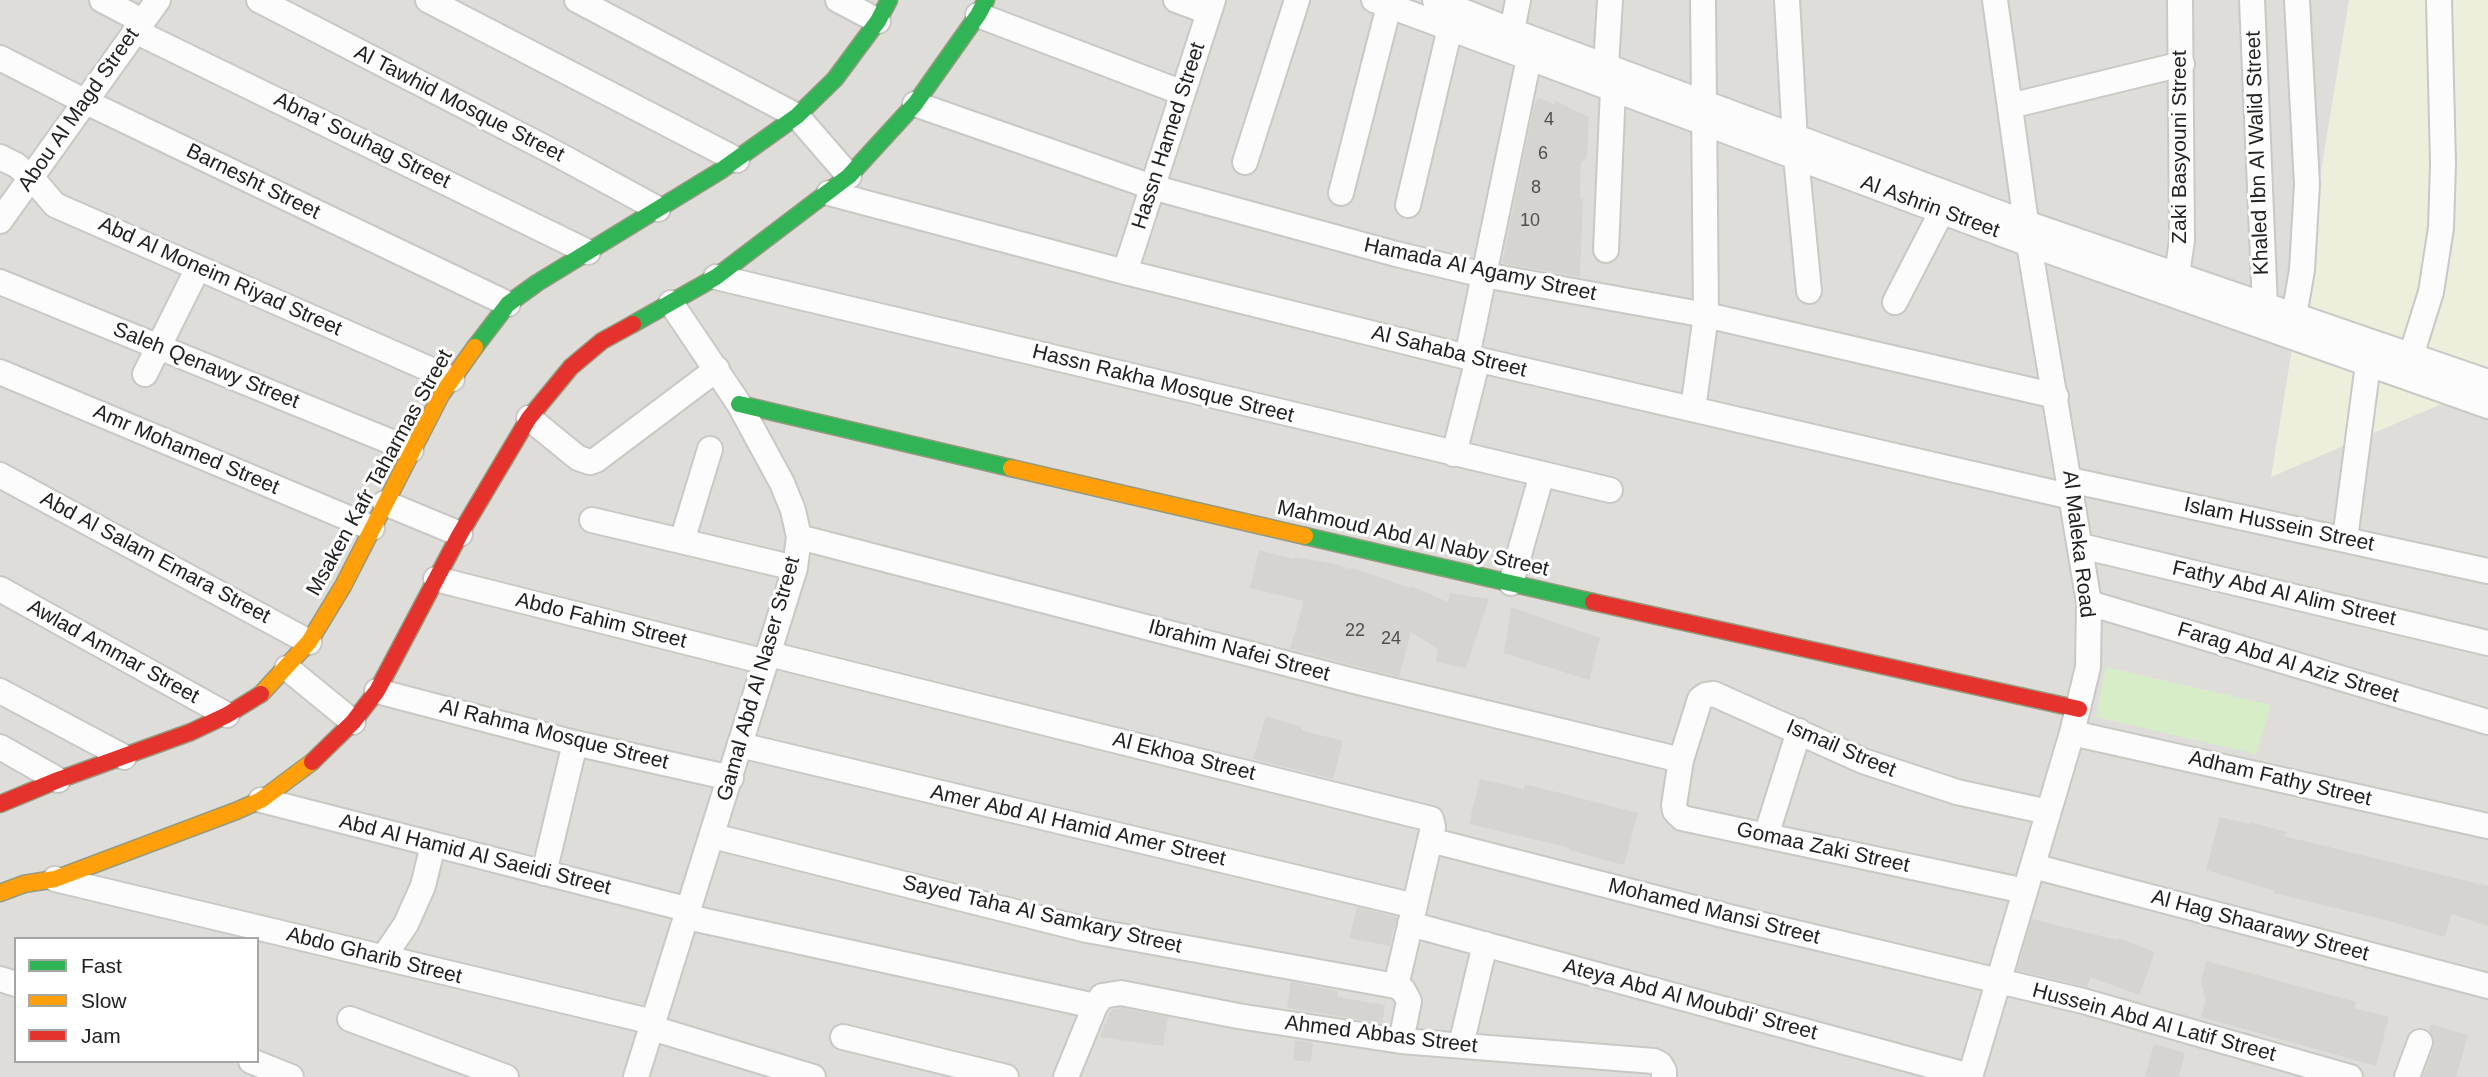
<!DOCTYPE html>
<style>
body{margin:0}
#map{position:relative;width:2488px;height:1077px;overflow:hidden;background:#efeee9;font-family:Helvetica,sans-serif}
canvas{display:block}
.legend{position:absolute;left:14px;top:937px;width:245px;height:126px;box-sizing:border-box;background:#fff;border:2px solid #a6a6a6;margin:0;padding:9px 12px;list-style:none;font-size:21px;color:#212121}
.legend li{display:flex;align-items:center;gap:14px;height:35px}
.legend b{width:35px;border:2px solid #a6a6a6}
</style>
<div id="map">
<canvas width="2488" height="1077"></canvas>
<ul class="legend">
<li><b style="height:9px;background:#30b455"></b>Fast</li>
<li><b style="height:9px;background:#ff9f0a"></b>Slow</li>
<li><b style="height:9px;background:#e5322d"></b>Jam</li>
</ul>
</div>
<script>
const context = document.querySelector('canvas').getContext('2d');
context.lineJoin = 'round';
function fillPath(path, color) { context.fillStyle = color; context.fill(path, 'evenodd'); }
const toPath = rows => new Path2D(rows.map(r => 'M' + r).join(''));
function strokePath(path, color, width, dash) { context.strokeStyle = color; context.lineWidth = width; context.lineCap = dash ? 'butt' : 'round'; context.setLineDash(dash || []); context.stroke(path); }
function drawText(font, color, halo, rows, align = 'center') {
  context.font = font + ' Helvetica,sans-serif'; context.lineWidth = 6; context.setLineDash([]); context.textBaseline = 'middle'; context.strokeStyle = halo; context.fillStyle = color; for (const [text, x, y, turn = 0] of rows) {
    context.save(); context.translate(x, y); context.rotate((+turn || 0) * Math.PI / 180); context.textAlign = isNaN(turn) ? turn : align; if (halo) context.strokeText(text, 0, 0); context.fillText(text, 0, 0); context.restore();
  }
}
fillPath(toPath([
 [0,0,2488,0,2488,1077,0,1077],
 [16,939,257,939,257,1061,16,1061]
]), '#deddda');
fillPath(toPath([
 [2349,0,2488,0,2488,384,2271,477]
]), '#edefdc');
fillPath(toPath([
 [2106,667,2271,705,2256,754,2096,717]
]), '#d7edc7');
fillPath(toPath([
 [1538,97,1555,105,1555,101,1589,117,1587,158,1581,162,1580,198,1583,199,1580,277,1502,263,1534,106],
 [1259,550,1293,559,1293,557,1335,564,1345,567,1350,570,1351,568,1362,571,1410,588,1411,586,1448,602,1450,593,1489,599,1466,668,1436,662,1438,649,1411,632,1399,677,1290,649,1304,601,1250,588],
 [1511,607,1600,638,1589,680,1504,653],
 [1266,716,1302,727,1301,730,1343,741,1333,779,1253,759],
 [1480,779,1524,789,1525,784,1638,813,1624,865,1569,850,1570,848,1469,824],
 [2220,817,2250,824,2250,822,2286,832,2284,836,2488,886,2488,926,2451,914,2445,937,2385,920,2274,893,2275,891,2206,870],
 [1357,907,1397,917,1390,946,1349,938],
 [2032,919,2117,940,2118,938,2155,952,2139,995,2090,977,2087,987,2017,970],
 [2206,961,2356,1002,2354,1008,2389,1017,2376,1066,2201,1017,2206,1000,2201,982],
 [1291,982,1338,991,1337,997,1385,1005,1382,1023,1287,1008],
 [1121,1008,1168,1017,1163,1046,1100,1037,1111,1010],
 [2431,1024,2468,1035,2456,1077,2423,1077,2434,1047,2434,1039,2429,1031],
 [1295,1040,1313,1043,1311,1062,1293,1060],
 [2154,1044,2185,1053,2179,1077,2145,1077]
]), '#d6d4d0');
const street = toPath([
 [102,0,142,21],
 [259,0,557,154,658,209],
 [428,0,737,160],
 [577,0,797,116,849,176],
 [838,0,878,21],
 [1176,0,1209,12],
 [1374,0,2029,244,2488,406],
 [1435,0,1512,31,2026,223,2488,382],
 [1787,0,1796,157,1809,291],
 [2252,0,2265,306],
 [978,15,1183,93],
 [135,31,588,252],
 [1512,31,1518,0],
 [0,58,84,101,508,304],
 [1606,66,1610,0],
 [915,104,1152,187,1396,254,1484,275,1706,315,2056,396],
 [2010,106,2182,64],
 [0,157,16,165,31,177,55,205,452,379],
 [1245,162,1297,0],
 [829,193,1125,272,1467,357,2072,497],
 [1341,193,1389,6],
 [1408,205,1450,28],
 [0,221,158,0],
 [1606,250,1613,89],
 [1125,272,1213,0],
 [716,277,1610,490],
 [0,282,411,450],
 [2171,289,2177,275,2182,240,2180,0],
 [1895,302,1942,211],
 [2294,316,2302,270,2307,184,2297,0],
 [1467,357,1529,58],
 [0,372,372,528],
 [2406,372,2431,292,2441,228,2443,163,2439,0],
 [145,374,198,268],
 [1693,409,1706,315,1703,0],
 [529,418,578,458,590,462,596,460,717,369],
 [1454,454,1478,359],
 [0,475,309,642],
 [2070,480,2488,571],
 [385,503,460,534],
 [592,520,795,568],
 [799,537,1354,681,1681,760],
 [2345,539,2368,364],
 [682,541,710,449],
 [2081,546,2488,643],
 [436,579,766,662],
 [1511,583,1542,474],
 [0,589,227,715],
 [2089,603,2488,722],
 [769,654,1431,819,1433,827,1396,986],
 [287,668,353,722],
 [0,691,124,757],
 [377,691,575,743,731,778],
 [2072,733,2488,826],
 [740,745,1415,906],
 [0,747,58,780],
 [261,800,690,910],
 [713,836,1087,930,1396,986,1403,990,1409,1001,1401,1041],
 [1766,836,1799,731],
 [1430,840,1734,918,2083,1001,2350,1077],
 [2033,866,2488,986],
 [544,873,575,743],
 [55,879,653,1022],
 [2025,891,1682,818,1675,811,1674,805,1681,760,1700,699,1706,695,1714,694,1863,761,1957,792,2048,812],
 [687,917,1095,1006],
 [1410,924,1970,1076],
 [383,958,406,924,423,886,433,845],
 [0,979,16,984],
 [350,1019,506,1077],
 [652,1028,813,1077],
 [843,1037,1006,1077],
 [1461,1045,1485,944],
 [251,1061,291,1077],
 [636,1077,795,568,799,537,793,510,782,483,739,404,671,303],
 [1066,1077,1095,1006,1102,996,1121,993,1238,1016,1401,1041,1654,1061,1660,1064,1664,1071,1664,1077],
 [1970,1077,2072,733,2088,667,2089,603,2029,244,1995,0],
 [2407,1077,2420,1042]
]);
const fast = toPath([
 [633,324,716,277,849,176,915,104,978,15,986,0],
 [475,347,508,304,537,283,720,171,797,116,835,79,878,21,889,0],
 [739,404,1011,468],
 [1305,536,1593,602]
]);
const slow = toPath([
 [1011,468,1305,536],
 [261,694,309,642,343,586,441,395,475,347],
 [0,893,24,884,55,879,236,811,261,800,312,762]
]);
const jam = toPath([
 [1593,602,2079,709],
 [312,762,353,722,377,691,460,534,529,418,571,367,602,341,633,324],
 [0,804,58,780,191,732,227,715,261,694]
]);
strokePath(street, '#c8c8c5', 28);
strokePath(fast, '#959a7f', 19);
strokePath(slow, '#959a7f', 19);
strokePath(jam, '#959a7f', 19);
strokePath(street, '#fdfcfc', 24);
strokePath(fast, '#30b455', 16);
strokePath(slow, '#ff9f0a', 16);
strokePath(jam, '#e5322d', 16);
drawText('18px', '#4e4e4d', null, [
 ["4",1549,120],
 ["6",1543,154],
 ["8",1536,188],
 ["10",1530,221],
 ["22",1355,631],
 ["24",1391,639]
]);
drawText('21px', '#212121', '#fff', [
 ["Al Tawhid Mosque Street",459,104,27],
 ["Abou Al Magd Street",79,110,-55],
 ["Hassn Hamed Street",1169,136,-72],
 ["Abna' Souhag Street",362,141,26],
 ["Zaki Basyouni Street",2180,147,-90],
 ["Khaled Ibn Al Walid Street",2258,153,-92],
 ["Barnesht Street",253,182,26],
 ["Al Ashrin Street",1930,207,20],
 ["Hamada Al Agamy Street",1480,270,12],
 ["Abd Al Moneim Riyad Street",220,277,24],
 ["Al Sahaba Street",1449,352,14],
 ["Saleh Qenawy Street",206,366,22],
 ["Hassn Rakha Mosque Street",1163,384,14],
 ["Amr Mohamed Street",186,450,23],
 ["Msaken Kafr Taharmas Street",380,473,-61],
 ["Islam Hussein Street",2279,525,12],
 ["Mahmoud Abd Al Naby Street",1413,539,13],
 ["Al Maleka Road",2078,544,83],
 ["Abd Al Salam Emara Street",155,558,28],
 ["Fathy Abd Al Alim Street",2284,594,13],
 ["Abdo Fahim Street",601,621,14],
 ["Ibrahim Nafei Street",1239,651,15],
 ["Awlad Ammar Street",113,652,29],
 ["Farag Abd Al Aziz Street",2288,663,17],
 ["Gamal Abd Al Naser Street",759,679,-74],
 ["Al Rahma Mosque Street",554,735,14],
 ["Ismail Street",1841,749,23],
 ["Al Ekhoa Street",1184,757,14],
 ["Adham Fathy Street",2280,779,13],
 ["Amer Abd Al Hamid Amer Street",1078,826,13],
 ["Gomaa Zaki Street",1823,848,12],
 ["Abd Al Hamid Al Saeidi Street",475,855,14],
 ["Mohamed Mansi Street",1714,912,14],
 ["Sayed Taha Al Samkary Street",1042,915,13],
 ["Al Hag Shaarawy Street",2260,926,15],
 ["Abdo Gharib Street",374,956,14],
 ["Ateya Abd Al Moubdi' Street",1690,1000,15],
 ["Hussein Abd Al Latif Street",2154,1023,15],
 ["Ahmed Abbas Street",1381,1035,7]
]);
</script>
